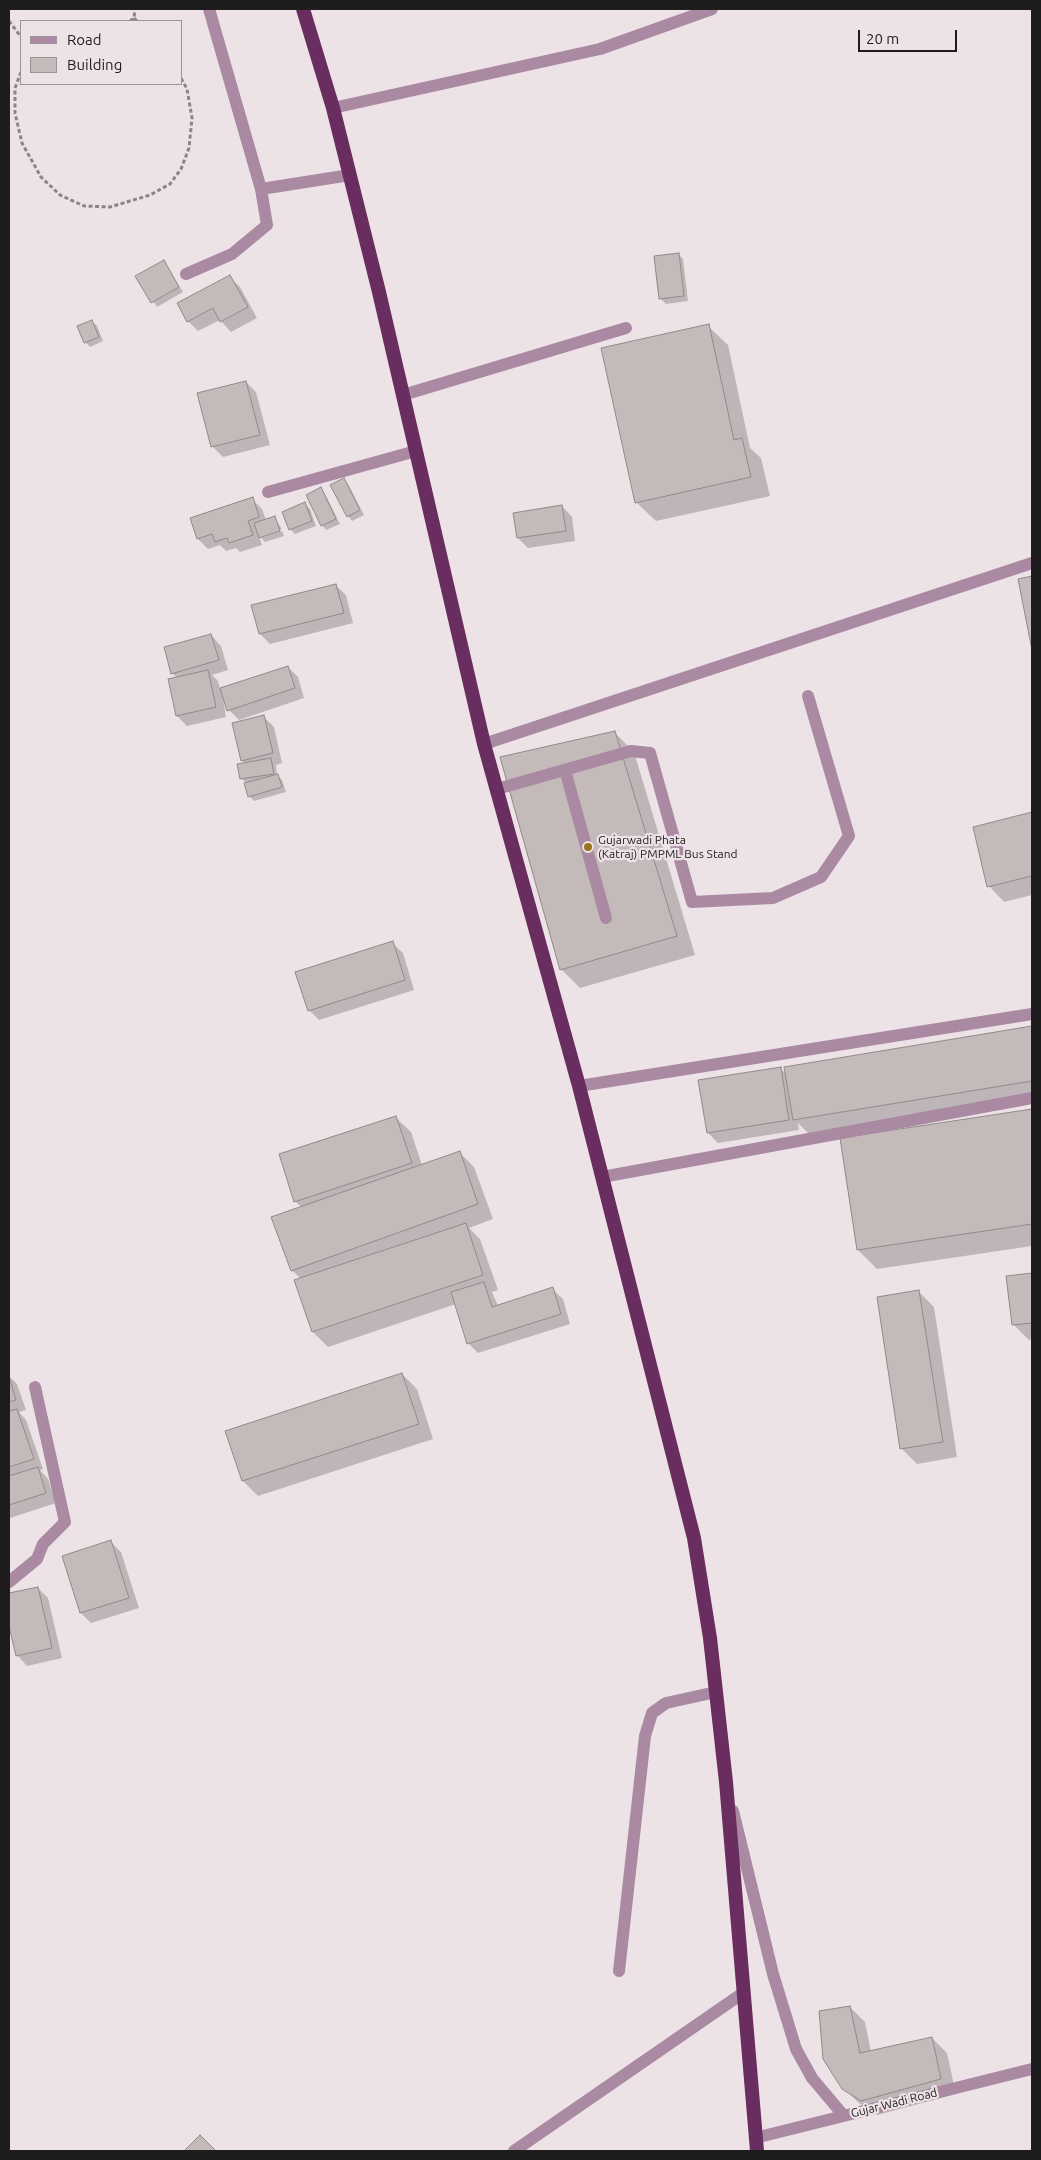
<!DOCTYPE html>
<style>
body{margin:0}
#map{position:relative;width:1041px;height:2160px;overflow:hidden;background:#ede3e7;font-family:Ubuntu,sans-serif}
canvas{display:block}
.frame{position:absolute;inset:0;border:10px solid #1f1c1d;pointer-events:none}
.legend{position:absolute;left:20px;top:20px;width:162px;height:65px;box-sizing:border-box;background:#ede3e7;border:1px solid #9b9396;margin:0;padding:6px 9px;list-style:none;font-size:15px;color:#1f1c1d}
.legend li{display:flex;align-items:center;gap:10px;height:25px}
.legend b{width:25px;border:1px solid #9b9396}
.scale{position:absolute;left:858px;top:30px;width:99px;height:22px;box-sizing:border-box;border:2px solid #1f1c1d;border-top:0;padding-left:6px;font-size:15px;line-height:18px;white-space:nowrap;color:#1f1c1d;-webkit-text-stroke:4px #ede3e7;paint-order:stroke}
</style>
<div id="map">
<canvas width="1041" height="2160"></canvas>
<div class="frame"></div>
<ul class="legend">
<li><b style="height:6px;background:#aa89a3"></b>Road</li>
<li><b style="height:14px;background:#c4baba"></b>Building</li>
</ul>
<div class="scale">20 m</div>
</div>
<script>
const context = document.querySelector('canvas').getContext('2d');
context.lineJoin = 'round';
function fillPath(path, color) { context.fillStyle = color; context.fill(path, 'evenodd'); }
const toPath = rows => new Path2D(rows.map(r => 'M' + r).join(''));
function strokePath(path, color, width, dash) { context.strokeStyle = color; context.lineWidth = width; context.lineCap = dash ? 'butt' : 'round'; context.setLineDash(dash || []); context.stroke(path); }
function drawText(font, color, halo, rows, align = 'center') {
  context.font = font + ' Ubuntu,sans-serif'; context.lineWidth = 4.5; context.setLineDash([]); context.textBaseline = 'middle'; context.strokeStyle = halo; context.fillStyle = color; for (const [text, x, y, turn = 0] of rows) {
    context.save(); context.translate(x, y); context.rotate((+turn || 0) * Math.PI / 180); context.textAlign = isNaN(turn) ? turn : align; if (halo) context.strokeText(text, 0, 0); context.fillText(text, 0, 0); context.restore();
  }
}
fillPath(toPath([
 [678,254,683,259,688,301,666,304,661,299],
 [163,261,183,292,157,307,137,276],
 [230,277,240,287,257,318,231,332,220,320,198,331,188,321],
 [92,321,97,326,103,341,90,347,85,342],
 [708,326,728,345,750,448,761,458,770,496,656,521,636,502],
 [246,382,256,392,270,445,223,457,212,446],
 [344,480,348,484,364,515,352,521,348,516],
 [321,489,325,494,340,524,326,530,322,525],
 [252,499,262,509,266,520,274,517,282,529,261,536,261,538,259,536,262,545,240,552,236,548,226,551,220,545,208,549,198,539],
 [305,504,310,509,316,526,295,534,290,529],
 [562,506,572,517,575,541,528,548,518,538],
 [282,531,284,536,265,542,261,538],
 [1032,577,1032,643,1019,580],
 [335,585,346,595,353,623,270,644,260,634],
 [211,635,221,646,228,670,212,675,218,681,220,689,288,667,298,677,304,698,239,720,229,710,222,691,226,717,187,726,177,716,177,678,172,673],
 [264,717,274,727,282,763,276,765,277,775,282,780,286,792,254,801,249,796,246,783,241,778,245,764,242,760],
 [615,733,634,752,695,955,580,988,561,969],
 [1032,814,1032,895,1004,902,989,886,974,828],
 [392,943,403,953,414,990,319,1020,309,1010],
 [1032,1028,1032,1098,809,1134,798,1123,799,1130,718,1143,708,1133,780,1068,787,1075,786,1068],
 [1032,1110,1032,1246,877,1269,858,1250,841,1139],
 [395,1117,411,1132,422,1165,459,1152,474,1167,493,1219,469,1228,480,1239,498,1290,492,1292,498,1306,552,1289,563,1299,570,1324,478,1353,468,1343,456,1304,328,1347,313,1332,301,1279,292,1270,302,1208,295,1201],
 [1032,1274,1032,1339,1029,1340,1014,1325,1007,1277],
 [919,1292,934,1307,957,1457,917,1464,902,1449],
 [402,1374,417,1389,433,1439,258,1496,243,1481,227,1432],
 [9,1376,17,1384,26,1410,19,1412,26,1420,43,1469,40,1470,48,1479,56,1503,10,1518],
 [111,1542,121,1552,139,1608,91,1623,81,1613],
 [38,1588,48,1598,62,1658,27,1666,17,1655,9,1620,9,1594],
 [850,2007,865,2022,871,2052,932,2038,947,2053,956,2094,877,2115,859,2103,843,2088]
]), '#0003');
const building = toPath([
 [679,253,684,296,659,299,654,256,679,253],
 [164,260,179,287,151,303,135,276,164,260],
 [230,275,248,307,220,322,213,308,187,322,177,303,230,275],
 [92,320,99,337,84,343,77,326,92,320],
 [709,324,734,440,742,438,751,477,635,503,601,348,709,324],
 [246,381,260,435,211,447,197,393,246,381],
 [344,478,360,510,347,517,330,485,344,478],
 [321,487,336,519,321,526,306,495,321,487],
 [253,497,259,517,248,521,253,535,229,543,227,538,215,542,212,534,197,539,190,518,253,497],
 [305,502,312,521,289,530,282,512,305,502],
 [562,505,566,531,517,538,513,513,562,505],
 [275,516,280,531,259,538,254,523,275,516],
 [1032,576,1032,650,1018,579,1032,576],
 [336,584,344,613,259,634,251,605,336,584],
 [211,634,219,660,171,674,164,647,211,634],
 [288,666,295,688,227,711,220,688,288,666],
 [208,670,216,707,176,716,168,679,208,670],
 [264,715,273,753,241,761,232,723,264,715],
 [615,731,677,936,560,970,500,757,615,731],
 [271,758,274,774,240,779,237,764,271,758],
 [278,774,282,787,248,797,244,783,278,774],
 [1032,812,1032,876,987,887,973,827,1032,812],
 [393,941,405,980,308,1011,295,972,393,941],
 [1032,1026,1032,1081,793,1120,784,1067,1032,1026],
 [781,1067,789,1120,707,1133,698,1080,781,1067],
 [1032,1109,1032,1224,857,1250,840,1138,1032,1109],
 [396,1116,412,1163,294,1202,279,1154,396,1116],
 [460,1151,478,1204,291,1271,271,1217,460,1151],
 [466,1223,483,1275,312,1332,294,1280,466,1223],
 [1032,1273,1032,1323,1012,1325,1006,1276,1032,1273],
 [484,1282,492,1307,553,1287,561,1314,467,1344,451,1292,484,1282],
 [919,1290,943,1442,900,1449,877,1297,919,1290],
 [402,1373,419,1424,242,1481,225,1431,402,1373],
 [9,1377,16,1400,9,1402,9,1377],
 [17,1409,34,1459,9,1467,9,1411,17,1409],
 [38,1467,46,1493,9,1505,9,1476,38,1467],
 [111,1540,129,1598,80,1613,62,1556,111,1540],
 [38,1587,52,1648,16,1656,9,1626,9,1593,38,1587],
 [850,2006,860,2053,932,2037,941,2079,861,2101,842,2089,823,2059,819,2011,850,2006],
 [200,2135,216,2151,184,2151,200,2135]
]);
fillPath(building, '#c4baba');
strokePath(building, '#928889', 1);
strokePath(toPath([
 [134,18,137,21],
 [9,21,21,37],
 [130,21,134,18,135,9],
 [21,72,15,88,15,113,22,143,41,177,60,195,84,206,110,207,150,195,170,184,181,169,189,148,192,118,187,89,181,78]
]), '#8c8588', 3, [4, 2.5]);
strokePath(toPath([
 [333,108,600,49,712,9],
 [403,395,626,328],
 [268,492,416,451],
 [484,744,1032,563],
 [565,770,606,918],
 [497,789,631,751,650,753,692,902,773,898,821,877,849,836,808,696],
 [602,1177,1032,1098],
 [619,1971,645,1736,652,1713,666,1703,716,1692],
 [514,2151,743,1993]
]), '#aa89a3', 12);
strokePath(toPath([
 [209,9,261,189],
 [186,274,232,254,267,225,261,189,350,175],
 [579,1086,1032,1014],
 [9,1582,37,1559,43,1544,65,1522,35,1387]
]), '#aa89a3', 12);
strokePath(toPath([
 [733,1811,773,1974,796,2049,812,2078,844,2116],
 [755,2138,1032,2069]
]), '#aa89a3', 12);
strokePath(toPath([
 [303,9,333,108,379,292,484,744,579,1086,694,1538,710,1638,726,1782,757,2151]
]), '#6a2d60', 14);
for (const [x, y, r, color] of [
 [588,847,5,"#94751c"]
]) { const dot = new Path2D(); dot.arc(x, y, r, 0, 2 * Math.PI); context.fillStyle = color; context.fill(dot); strokePath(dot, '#ede3e7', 2); }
drawText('12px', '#1f1c1d', '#ede3e7', [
 ["Gujarwadi Phata",598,840],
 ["(Katraj) PMPML Bus Stand",598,854]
], 'left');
drawText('12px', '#1f1c1d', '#ede3e7', [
 ["Gujar Wadi Road",894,2103,-14]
]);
</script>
